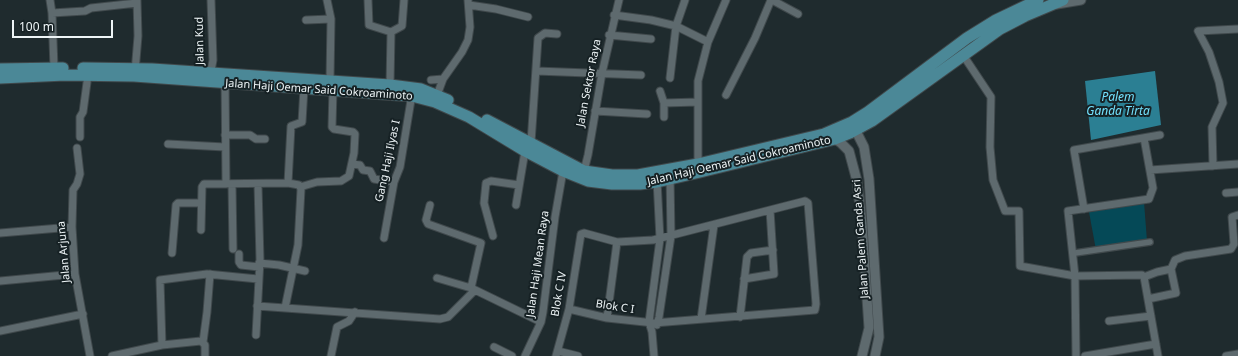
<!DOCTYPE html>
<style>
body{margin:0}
#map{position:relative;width:1238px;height:356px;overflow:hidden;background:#1f2b2e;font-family:"Noto Sans",sans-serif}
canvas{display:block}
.scale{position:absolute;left:12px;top:20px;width:101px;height:18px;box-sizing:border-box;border:2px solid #eef5f7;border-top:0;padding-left:5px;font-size:12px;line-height:14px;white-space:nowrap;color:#eef5f7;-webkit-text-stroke:3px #162124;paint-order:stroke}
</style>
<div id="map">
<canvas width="1238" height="356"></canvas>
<div class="scale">100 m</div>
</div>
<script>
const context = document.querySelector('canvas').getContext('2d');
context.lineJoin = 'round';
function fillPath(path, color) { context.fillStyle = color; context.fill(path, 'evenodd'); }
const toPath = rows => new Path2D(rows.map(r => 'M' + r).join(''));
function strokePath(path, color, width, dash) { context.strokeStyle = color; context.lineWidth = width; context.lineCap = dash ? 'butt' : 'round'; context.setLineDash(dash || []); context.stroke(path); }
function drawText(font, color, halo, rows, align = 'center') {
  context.font = font + ' "Noto Sans",sans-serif'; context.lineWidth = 4; context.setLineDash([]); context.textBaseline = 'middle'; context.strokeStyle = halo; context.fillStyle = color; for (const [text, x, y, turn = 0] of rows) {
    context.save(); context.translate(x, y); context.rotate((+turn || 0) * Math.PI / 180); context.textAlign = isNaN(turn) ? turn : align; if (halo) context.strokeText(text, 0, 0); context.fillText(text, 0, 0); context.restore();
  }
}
fillPath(toPath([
 [1144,202,1147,241,1096,250,1089,212]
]), '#054957');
fillPath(toPath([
 [1155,71,1161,125,1091,140,1085,81]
]), '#2b7f93');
const pedestrian = toPath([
 [1075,253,1150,242]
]);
const minor = toPath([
 [50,0,52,13,54,68],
 [327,0,331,19,330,80],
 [368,0,369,25,391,32,402,26,404,0],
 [772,0,798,14],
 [469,5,496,9,528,17],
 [52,13,85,11,91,8,137,3],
 [614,15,651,20,676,26,708,42],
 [306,20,331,19],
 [609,35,651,39],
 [963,55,991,97,990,147,993,180,1005,211,1019,211,1020,266,1075,276,1142,275,1144,277,1157,272,1171,269,1175,260,1185,256,1231,249,1234,244,1232,217,1238,215],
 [536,71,641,75],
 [135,72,138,36,137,0],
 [210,76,213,60,211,0],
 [670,78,676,26,685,0],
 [225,79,226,184],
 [431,80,443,79],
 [390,85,391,32],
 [660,91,664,103,664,117],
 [726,95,755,38,771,0],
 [436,98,443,79,462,52,468,40,470,27,468,0],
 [664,103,698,102],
 [595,111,647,114],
 [225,135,250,135,256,139,265,139],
 [80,137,80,117,83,112,88,75],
 [531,143,538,38,545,33,557,34],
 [168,144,225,147],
 [77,148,80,174,77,184,73,190,72,227,75,274,90,356],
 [352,164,360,165,363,170,370,171,374,179,394,182],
 [698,164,698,81,708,42,726,0],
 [1213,166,1212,127,1223,103,1219,82,1209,52,1198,31,1238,29],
 [1150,170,1238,164],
 [584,171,588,155,602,73,619,0],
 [288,183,291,126,302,122,304,88],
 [232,184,233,249],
 [300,187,317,182,341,181,349,176,354,153,355,134,353,132,334,129,332,127,333,89],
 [1226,193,1238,192],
 [430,205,426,220,428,224,481,243,471,288],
 [516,205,525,151],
 [1084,209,1074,150,1160,135],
 [201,230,202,187,204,184,288,183,299,185,301,189,298,245,285,308],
 [0,233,72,227],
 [493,236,484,203,486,183,491,181,519,185],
 [384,238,394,182,400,167,412,94],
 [172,253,176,205,178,203,201,203],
 [239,254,239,262,241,265,259,267],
 [259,263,279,265,305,271],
 [1144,277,1158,356],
 [437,278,471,288,541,322],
 [744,279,774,274,770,210],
 [0,281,75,274],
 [1148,299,1176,293,1171,269],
 [257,306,440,319,448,317,475,290],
 [740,317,747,257,751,253,773,250],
 [607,318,617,242],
 [701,319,714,225],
 [1109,321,1151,316],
 [657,325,659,317,671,236,670,175],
 [0,331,83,314],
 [256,335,260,260,258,185],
 [203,342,207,312,210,274],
 [162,345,160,280,207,274,258,279],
 [494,347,512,356],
 [558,351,578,356],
 [112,356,162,345,201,341,205,345,205,356],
 [331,356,337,327,349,321,355,312],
 [525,356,541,322,543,312,555,217,563,171],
 [556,356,569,309,581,234,584,233,617,242,653,240,805,201,808,203,816,304,815,310,654,323,607,318,569,309],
 [654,356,652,332,649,322,660,239,657,180],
 [1076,356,1075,276,1068,211,1149,199,1153,188,1144,138],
 [1085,356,1156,344],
 [1226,356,1238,354]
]);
const tertiary = toPath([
 [1057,4,1081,0],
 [853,125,864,147,869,179,879,337,875,356],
 [835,139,841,143,849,151,857,181,862,224,869,328,862,356]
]);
const primary = toPath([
 [83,68,152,69,390,85,421,89,448,100],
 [0,69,63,68],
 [0,78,65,75,134,76,412,96,435,102,469,117,525,151,563,171,588,181,612,184,640,184,657,182,700,172,835,139,850,133,872,121,1000,29,1025,16,1063,0],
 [487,120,584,171,612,175,638,175,698,164,824,134,852,122,868,112,967,38,996,20,1038,0]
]);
strokePath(pedestrian, '#40494c', 8);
strokePath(minor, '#40494c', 9);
strokePath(tertiary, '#40494c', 11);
strokePath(primary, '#40494c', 13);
strokePath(pedestrian, '#5e6a6e', 5.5);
strokePath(minor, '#5e6a6e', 7);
strokePath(tertiary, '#5e6a6e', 9);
strokePath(primary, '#4b8897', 11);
drawText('11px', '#eef5f7', '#162124', [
 ["Jalan Kud",200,41,-91],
 ["Jalan Sektor Raya",589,83,-79],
 ["Jalan Haji Oemar Said Cokroaminoto",319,90,4],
 ["Gang Haji Ilyas I",388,161,-78],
 ["Jalan Haji Oemar Said Cokroaminoto",739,161,-13],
 ["Jalan Palem Ganda Asri",861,239,-94],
 ["Jalan Arjuna",64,252,-95],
 ["Jalan Haji Mean Raya",538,264,-82],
 ["Blok C IV",559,294,-80],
 ["Blok C I",615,307,9]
]);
drawText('italic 12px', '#73e1fd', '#162124', [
 ["Palem",1118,98],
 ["Ganda Tirta",1118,112]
]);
</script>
